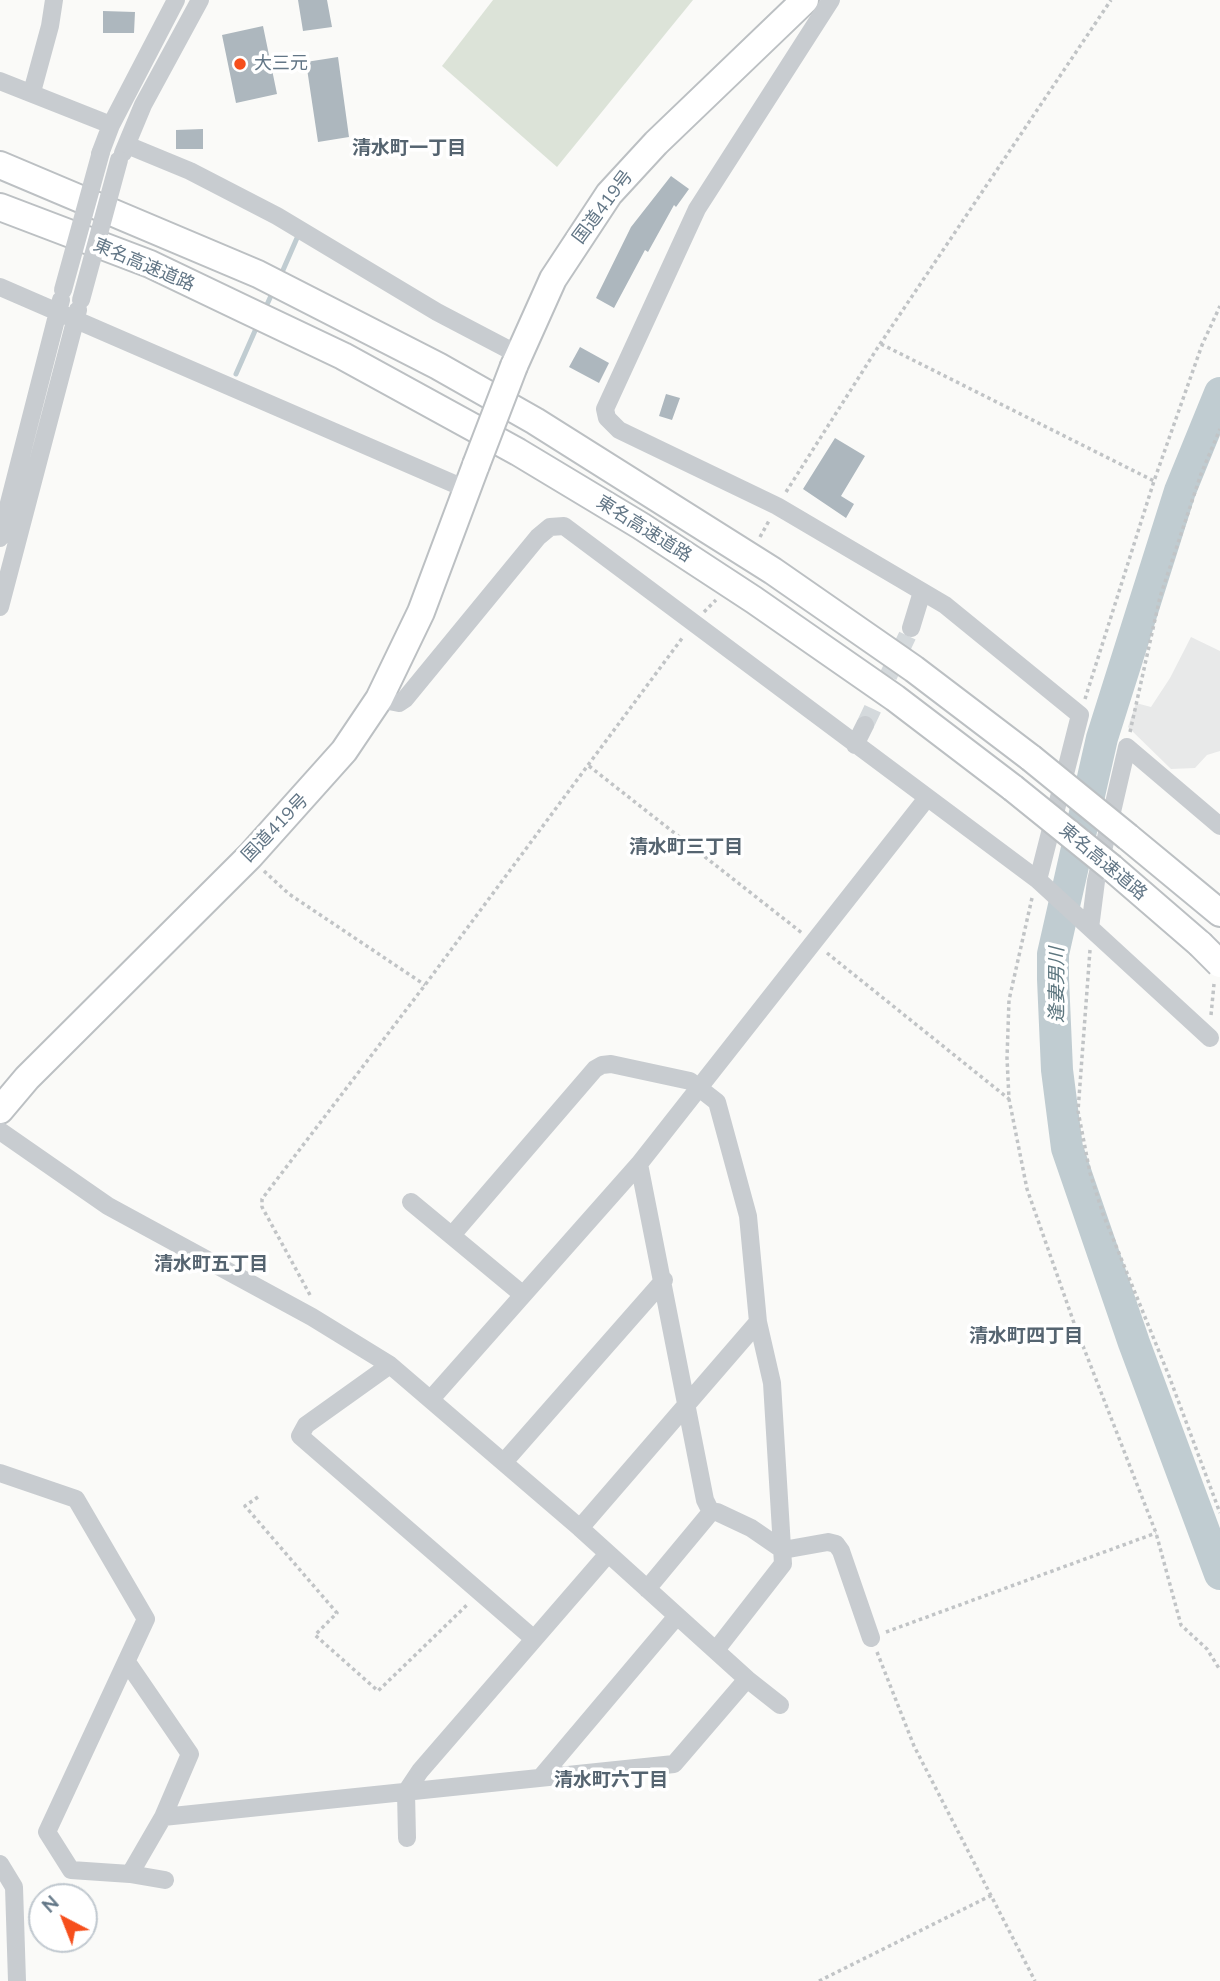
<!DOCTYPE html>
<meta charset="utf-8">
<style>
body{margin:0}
#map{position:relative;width:1220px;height:1981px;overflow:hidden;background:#fafaf8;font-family:Mulish,sans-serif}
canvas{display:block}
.north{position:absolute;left:28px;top:1883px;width:70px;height:70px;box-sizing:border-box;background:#fff;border:2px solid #c0c8cf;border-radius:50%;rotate:318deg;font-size:19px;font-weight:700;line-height:28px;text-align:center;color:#627686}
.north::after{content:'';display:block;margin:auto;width:24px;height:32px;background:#f64f1c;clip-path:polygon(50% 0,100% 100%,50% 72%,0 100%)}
</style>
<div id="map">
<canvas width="1220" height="1981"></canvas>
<div class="north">N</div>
</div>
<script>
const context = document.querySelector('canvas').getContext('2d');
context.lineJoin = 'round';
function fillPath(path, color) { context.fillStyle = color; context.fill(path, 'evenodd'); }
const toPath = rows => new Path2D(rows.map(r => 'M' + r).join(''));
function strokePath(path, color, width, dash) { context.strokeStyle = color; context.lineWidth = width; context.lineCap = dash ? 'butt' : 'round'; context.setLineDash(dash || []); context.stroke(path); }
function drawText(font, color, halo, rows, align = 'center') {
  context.font = font + ' Mulish,"Noto Sans JP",sans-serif'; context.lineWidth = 7; context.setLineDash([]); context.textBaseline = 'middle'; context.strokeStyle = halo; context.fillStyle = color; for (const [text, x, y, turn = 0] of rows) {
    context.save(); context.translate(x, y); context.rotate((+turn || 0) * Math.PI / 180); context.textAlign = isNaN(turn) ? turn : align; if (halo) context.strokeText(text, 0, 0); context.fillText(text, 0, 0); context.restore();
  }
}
fillPath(toPath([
 [1191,637,1220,651,1220,751,1207,755,1195,768,1171,769,1128,727,1136,703,1151,707,1170,678]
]), '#e8e9e9');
fillPath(toPath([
 [493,0,693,0,557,167,442,66]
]), '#dce3d8');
strokePath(toPath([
 [280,277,297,238],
 [265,309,274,289],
 [236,374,258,324]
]), '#c0ccd1', 5);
strokePath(toPath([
 [1220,393,1180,491,1102,738,1053,954,1053,979,1057,1070,1067,1148,1134,1343,1220,1574]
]), '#c0ccd1', 32);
fillPath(toPath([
 [298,0,327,0,332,27,303,31],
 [103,11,135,12,134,33,103,33],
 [263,26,277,94,236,103,222,35],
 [338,57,349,137,318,142,306,62],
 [203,129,203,149,176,149,176,130],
 [671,176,689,189,676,207,674,205,648,252,645,250,614,308,596,298,631,227],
 [580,347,609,363,599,383,569,367],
 [666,394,680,398,672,420,659,416],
 [835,438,865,456,841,496,854,504,846,518,803,489]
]), '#adb7be');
strokePath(toPath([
 [865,725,911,628]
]), '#d4d9dc', 18, [18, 9]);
const highway = toPath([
 [0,165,258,274,438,366,535,421,773,571,914,669,1031,758],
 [0,207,150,264,244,309,343,356,518,452,641,526,754,600,895,698,1013,788],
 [514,366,553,279,609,194,656,143,805,0],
 [1128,837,1220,913],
 [1112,868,1200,944],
 [0,1110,27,1078,250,856,344,751,379,699,421,612,476,465]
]);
strokePath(highway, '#bcc0c3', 30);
strokePath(toPath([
 [881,344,1154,481],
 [786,492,880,344,1111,0],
 [760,537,770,519],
 [704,612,716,600],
 [1085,699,1154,481,1202,345,1220,306],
 [1130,732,1160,597,1201,474,1220,429],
 [589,766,802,933],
 [264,871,289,894,425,985],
 [1032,898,1009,1000,1007,1058,1009,1099,1027,1189,1074,1323,1156,1533,1181,1625,1207,1649,1220,1670],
 [1090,950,1078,1111,1090,1173,1103,1214,1169,1376,1220,1513],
 [827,953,1009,1099],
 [1211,1015,1214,984],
 [310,1295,262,1207,262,1199,425,985,683,637],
 [258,1497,245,1506,337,1613,315,1635,378,1691,469,1603],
 [886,1632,1156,1533],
 [877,1652,914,1746,1035,1981],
 [819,1981,992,1895]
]), '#c1c4c6', 3.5, [3.5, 3.5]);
strokePath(toPath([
 [831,0,697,209,605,409,607,418,619,430,777,506,945,605,1080,715,1038,880],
 [0,81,111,125],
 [32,92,50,26,54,0],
 [127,145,190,171,277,216,437,312,519,355],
 [123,153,143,105,200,0],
 [100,154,111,125,176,0],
 [0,287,466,489],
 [0,538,61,300],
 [0,607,78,310],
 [911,628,922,592],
 [379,699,399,703,405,699,538,537,550,527,564,526,1038,880,1210,1038],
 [855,745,865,725],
 [1090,928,1096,881,1127,747,1220,826],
 [0,1131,108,1206,312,1317,390,1365,580,1528,747,1679,674,1764,163,1817],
 [639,1164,705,1500,711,1512,717,1512,751,1528,783,1550,828,1542,836,1544,841,1551,871,1638],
 [411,1202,522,1294],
 [453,1234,595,1069,602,1065,611,1064,690,1081,717,1102,748,1216,758,1322,772,1383,783,1564,716,1650],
 [390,1365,306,1425,300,1436,534,1639],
 [431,1399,639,1164,927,798],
 [504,1462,664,1280],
 [0,1473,76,1499,146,1619,47,1832,71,1870,130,1874,163,1817,190,1754,127,1662],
 [580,1528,758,1322],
 [647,1589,711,1512],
 [747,1679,780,1705],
 [541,1777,677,1616],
 [407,1838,406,1792,420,1771,607,1555],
 [0,1864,14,1887,17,1981],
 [130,1874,165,1880]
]), '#c8ccd0', 18);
strokePath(highway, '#fff', 26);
const highwayBridge = toPath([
 [476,465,514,366],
 [1031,758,1128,837],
 [1013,788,1112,868],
 [1200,944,1220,964]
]);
strokePath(highwayBridge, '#bcc0c3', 30, []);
strokePath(toPath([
 [63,290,101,152],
 [81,300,119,160]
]), '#c8ccd0', 18);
strokePath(highwayBridge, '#fff', 26);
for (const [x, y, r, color] of [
 [240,64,7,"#f64f1c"]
]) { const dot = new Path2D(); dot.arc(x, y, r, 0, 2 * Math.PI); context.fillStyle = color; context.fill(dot); strokePath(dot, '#fff', 2.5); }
drawText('18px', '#627686', '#fff', [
 ["大三元",254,64]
], 'left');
drawText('18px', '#627686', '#fff', [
 ["国道419号",603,207,-53],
 ["東名高速道路",144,265,23],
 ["東名高速道路",644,529,32],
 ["国道419号",275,828,-46],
 ["東名高速道路",1103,862,40]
]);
drawText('bold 19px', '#556470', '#fff', [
 ["清水町一丁目",409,148],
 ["清水町三丁目",686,847],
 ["清水町五丁目",211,1264],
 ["清水町四丁目",1026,1336],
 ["清水町六丁目",611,1780]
]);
drawText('italic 19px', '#5d767f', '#fff', [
 ["逢妻男川",1057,985,-90]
]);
</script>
